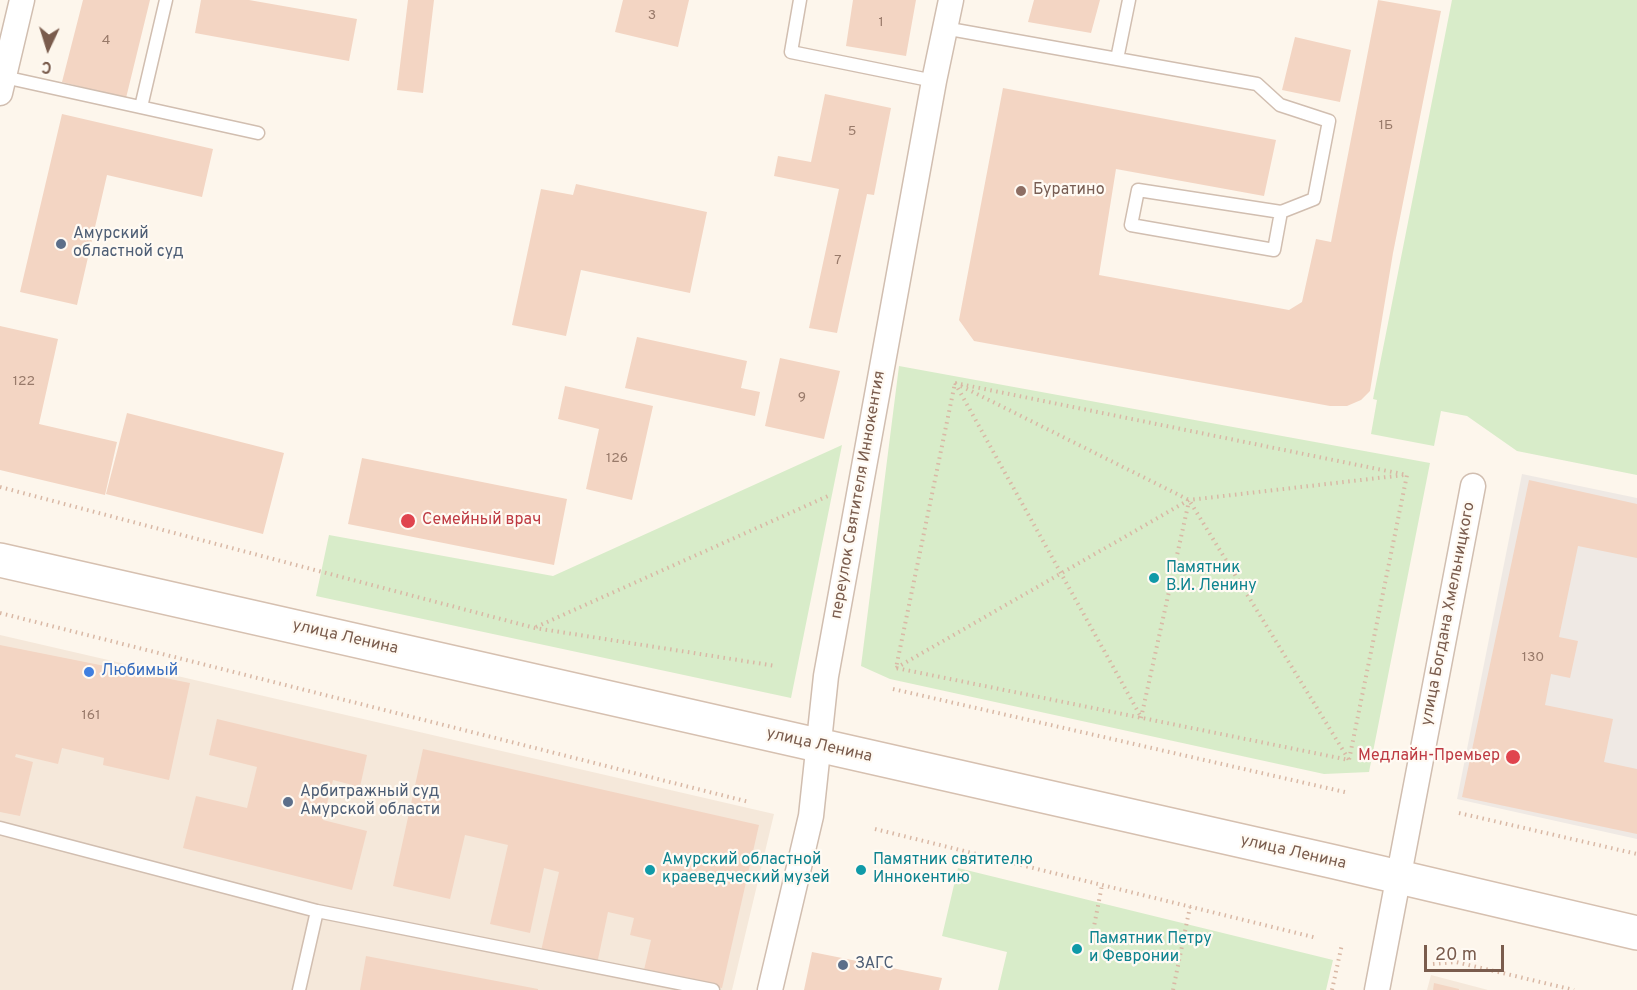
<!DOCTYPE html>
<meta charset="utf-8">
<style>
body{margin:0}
#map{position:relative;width:1637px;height:990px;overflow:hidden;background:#fdf6ec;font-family:Overpass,sans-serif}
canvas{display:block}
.north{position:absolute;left:18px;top:18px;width:60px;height:60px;-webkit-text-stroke:4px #fffaf3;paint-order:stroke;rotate:184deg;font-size:16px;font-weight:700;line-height:24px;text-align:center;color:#7a5c4d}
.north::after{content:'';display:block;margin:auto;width:21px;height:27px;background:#7a5c4d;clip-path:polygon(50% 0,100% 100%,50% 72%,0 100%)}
.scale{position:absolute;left:1424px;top:945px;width:80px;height:27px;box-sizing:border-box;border:3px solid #7a5c4d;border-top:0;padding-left:8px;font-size:18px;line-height:21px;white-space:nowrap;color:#7a5c4d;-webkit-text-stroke:4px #fffaf3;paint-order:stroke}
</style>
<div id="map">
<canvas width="1637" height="990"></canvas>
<div class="north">С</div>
<div class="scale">20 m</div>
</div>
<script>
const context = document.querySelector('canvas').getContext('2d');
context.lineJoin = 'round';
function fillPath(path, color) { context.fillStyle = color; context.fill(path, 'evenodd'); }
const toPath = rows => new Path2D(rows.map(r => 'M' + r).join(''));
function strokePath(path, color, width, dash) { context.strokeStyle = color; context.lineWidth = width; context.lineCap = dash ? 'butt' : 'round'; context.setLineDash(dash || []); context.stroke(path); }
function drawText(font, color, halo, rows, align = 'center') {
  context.font = font + ' Overpass,sans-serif'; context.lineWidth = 4.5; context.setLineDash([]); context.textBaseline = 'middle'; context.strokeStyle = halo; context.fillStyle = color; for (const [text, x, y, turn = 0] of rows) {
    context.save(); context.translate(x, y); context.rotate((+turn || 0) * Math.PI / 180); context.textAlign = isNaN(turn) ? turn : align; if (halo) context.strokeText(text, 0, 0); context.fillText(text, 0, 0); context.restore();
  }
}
fillPath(toPath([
 [0,635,774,814,732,990,0,990],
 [1431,975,1488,990,1427,990]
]), '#f5e8da');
fillPath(toPath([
 [1522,474,1637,498,1637,839,1457,799]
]), '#efe9e4');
fillPath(toPath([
 [1452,0,1637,0,1637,475,1517,451,1467,416,1441,411,1434,446,1371,434,1377,400,1373,399],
 [899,366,1430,463,1369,772,1324,774,890,679,861,666],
 [842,445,791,698,316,596,329,535,553,576],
 [958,868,1333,960,1326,990,998,990,1007,952,942,936]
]), '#d8ecc9');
fillPath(toPath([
 [83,0,150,0,126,98,62,82],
 [201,0,249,0,357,19,349,61,195,33],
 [408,0,434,0,423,93,397,90],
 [623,0,689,0,678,47,615,32],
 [853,0,916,0,906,56,846,46],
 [1034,0,1100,0,1091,33,1028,22],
 [1378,0,1441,11,1393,253,1370,391,1361,400,1347,406,1330,406,974,341,959,320,1003,88,1276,140,1264,196,1116,169,1099,275,1289,310,1302,302,1316,239,1331,242],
 [1295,37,1351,50,1340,102,1282,90],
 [825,94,891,108,874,195,867,194,837,333,809,328,839,189,774,176,778,156,811,162],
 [62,114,213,149,202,197,107,175,77,305,20,292],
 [576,184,707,212,690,293,581,270,566,336,512,325,541,189,573,195],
 [0,326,58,339,39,424,117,442,105,495,0,470],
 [637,337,747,361,741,388,760,392,755,416,625,388],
 [780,358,840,371,824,439,765,426],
 [565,386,653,406,632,500,586,489,599,429,558,419],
 [127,413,284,453,263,534,106,494],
 [362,458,567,499,554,565,348,524],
 [1529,480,1637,504,1637,558,1578,546,1559,637,1578,641,1570,678,1551,674,1545,705,1613,719,1604,762,1637,769,1637,834,1462,797],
 [0,645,190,683,169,780,103,765,104,758,62,748,58,764,16,754,15,757,33,762,20,816,0,812],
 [217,719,367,755,360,787,333,780,323,820,367,831,352,890,183,848,196,796,247,808,257,767,209,755],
 [423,749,759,825,722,988,644,970,651,940,630,935,634,918,608,912,597,964,541,951,559,872,544,868,530,933,490,924,508,845,465,835,450,899,393,886],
 [812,952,942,978,939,990,804,990],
 [366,956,538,989,538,990,360,990],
 [1434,983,1459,989,1459,990,1433,990]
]), '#f3d5c3');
const lane = toPath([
 [800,0,791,52,934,81],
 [944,28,1257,84,1280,105,1329,121,1314,199,1281,212,1274,250,1131,225,1138,190,1281,212],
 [1117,59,1129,0],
 [4,77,258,133],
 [141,107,166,0],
 [0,828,317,911],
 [299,990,317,911,713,990]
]);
const street = toPath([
 [0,93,22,0],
 [770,990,811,816,826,676,934,81,951,0],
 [1377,990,1473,486]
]);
const secondary = toPath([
 [0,560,1335,862,1637,933]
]);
strokePath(lane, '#d1beb0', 15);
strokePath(street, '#d1beb0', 27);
strokePath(secondary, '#d6c0b0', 36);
strokePath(toPath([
 [955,383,1407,475,1349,760,896,668,955,383],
 [955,383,1141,717],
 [961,386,1189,500,1349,760],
 [0,487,535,628,776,666],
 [0,613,749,802],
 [536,627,828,496],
 [896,668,1189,500,1404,475],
 [893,689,1349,793],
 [1141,718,1189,501],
 [1459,813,1637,854],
 [875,829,1317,938],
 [1091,942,1102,885],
 [1433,964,1456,962,1574,990],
 [1173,990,1190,907],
 [1332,990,1342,944]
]), '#d9b8a5', 4, [1.5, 4.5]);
strokePath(lane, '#fff', 12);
strokePath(street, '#fff', 24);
strokePath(secondary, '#fff', 33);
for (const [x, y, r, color] of [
 [1021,191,6,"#8d6e63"],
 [61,244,6,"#5c6f8a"],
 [408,521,8,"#e0444e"],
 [1154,578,6,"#0f9aa8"],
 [89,672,6,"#3f7fe0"],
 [1513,757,8,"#e0444e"],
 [288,802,6,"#5c6f8a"],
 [650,870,6,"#0f9aa8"],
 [861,870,6,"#0f9aa8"],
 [1077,949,6,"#0f9aa8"],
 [843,965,6,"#5c6f8a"]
]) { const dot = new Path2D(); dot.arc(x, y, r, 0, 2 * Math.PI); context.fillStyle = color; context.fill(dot); strokePath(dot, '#fffaf3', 2); }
drawText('14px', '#987a6a', null, [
 ["3",652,16],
 ["1",881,23],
 ["4",106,41],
 ["1Б",1386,126],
 ["5",852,132],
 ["7",838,261],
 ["122",24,382],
 ["9",802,398],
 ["126",617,459],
 ["130",1533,658],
 ["161",91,716]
]);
drawText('16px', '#785e54', '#fffaf3', [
 ["Буратино",1033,191]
], 'left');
drawText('16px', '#4e5e75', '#fffaf3', [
 ["Амурский",73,235],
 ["областной суд",73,253],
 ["Арбитражный суд",300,793],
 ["Амурской области",300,811],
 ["ЗАГС",855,965]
], 'left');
drawText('16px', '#7a5c4d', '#fffaf3', [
 ["переулок Святителя Иннокентия",859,495,-80],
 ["улица Богдана Хмельницкого",1449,614,-79],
 ["улица Ленина",345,638,13],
 ["улица Ленина",819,746,13],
 ["улица Ленина",1293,853,13]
]);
drawText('16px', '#be3a42', '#fffaf3', [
 ["Семейный врач",422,521],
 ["Медлайн-Премьер",1500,757,"right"]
], 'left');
drawText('16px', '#0d838f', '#fffaf3', [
 ["Памятник",1166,569],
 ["В.И. Ленину",1166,587],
 ["Амурский областной",662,861],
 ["краеведческий музей",662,879],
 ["Памятник святителю",873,861],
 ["Иннокентию",873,879],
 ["Памятник Петру",1089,940],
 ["и Февронии",1089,958]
], 'left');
drawText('16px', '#366cbe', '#fffaf3', [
 ["Любимый",101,672]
], 'left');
</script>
